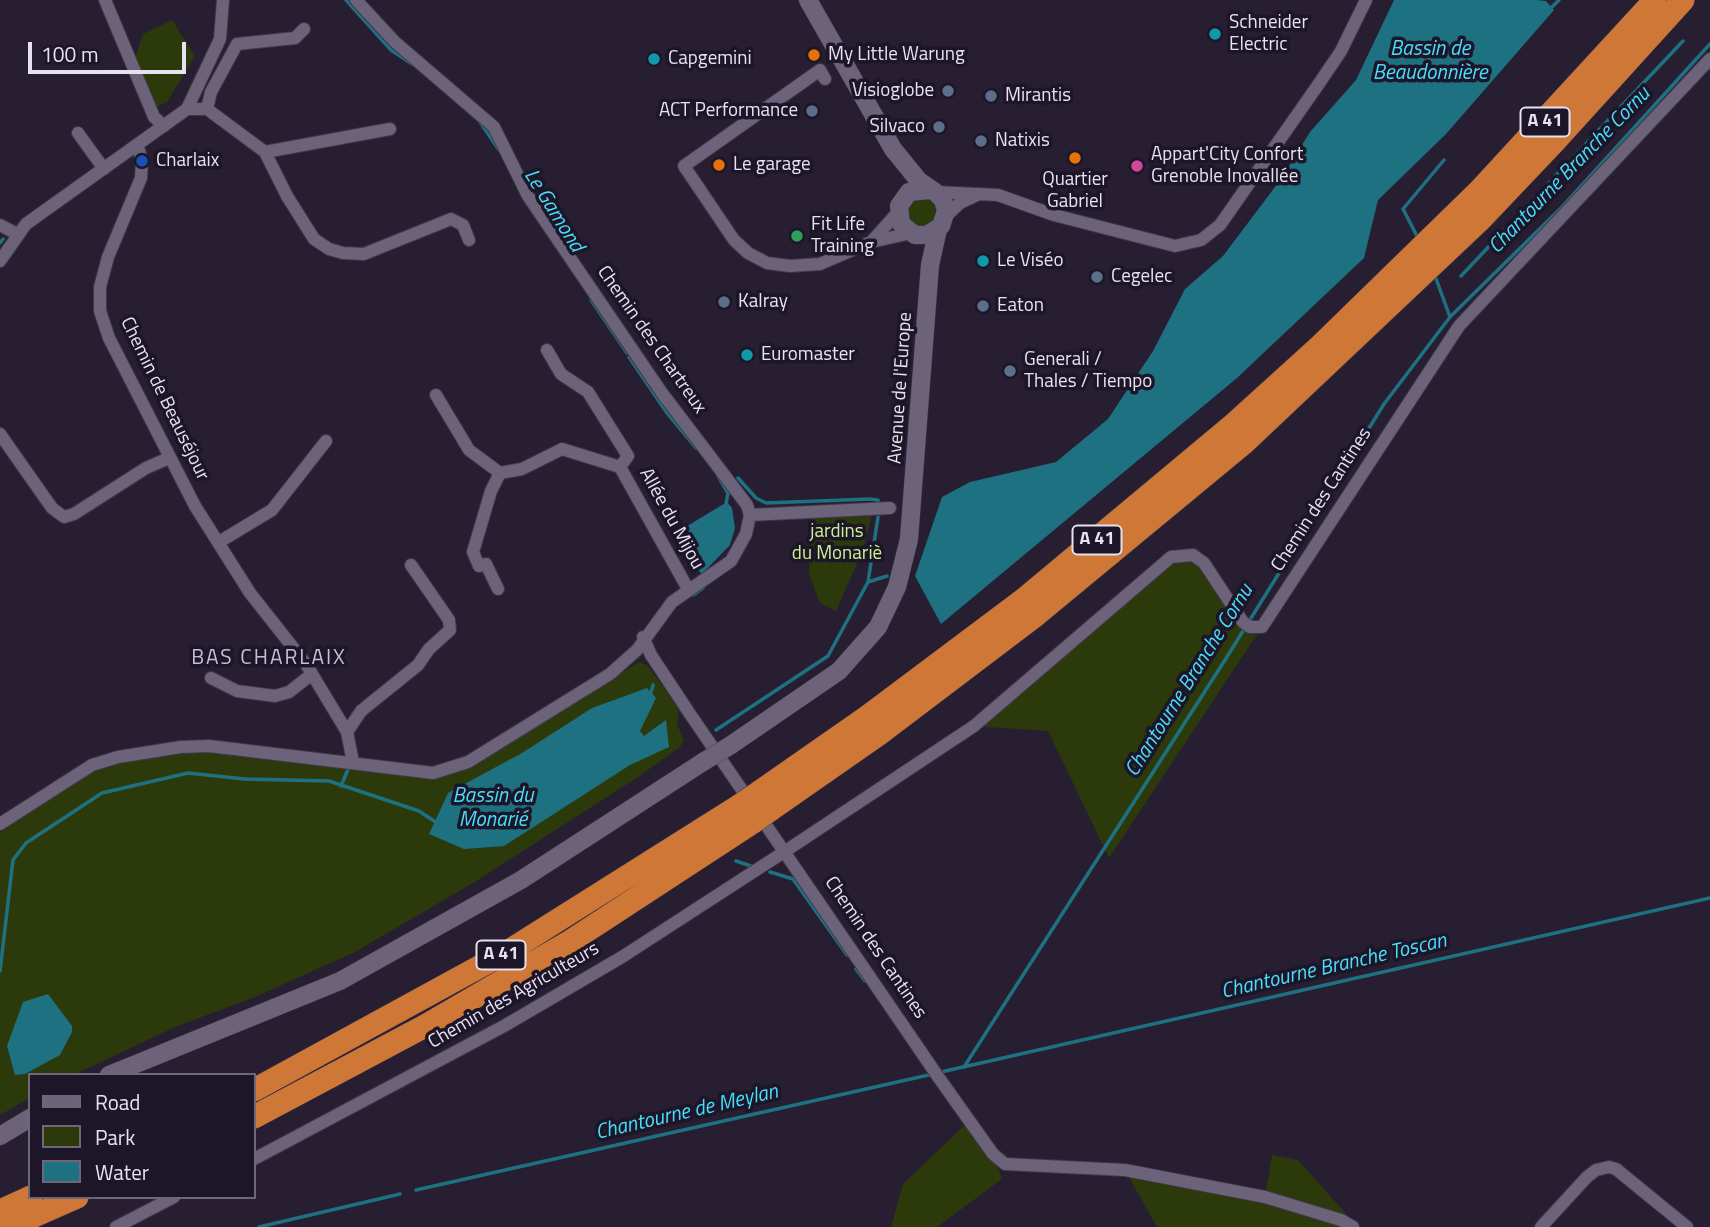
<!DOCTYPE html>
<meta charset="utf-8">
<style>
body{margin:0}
#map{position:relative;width:1710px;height:1227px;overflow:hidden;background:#271e32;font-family:"Titillium Web",sans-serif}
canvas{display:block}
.legend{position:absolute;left:28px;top:1073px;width:228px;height:126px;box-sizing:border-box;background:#1d1528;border:2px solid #6e6778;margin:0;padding:9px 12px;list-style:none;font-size:21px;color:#e7e2f0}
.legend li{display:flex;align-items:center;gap:14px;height:35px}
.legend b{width:35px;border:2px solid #6e6778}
.scale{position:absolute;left:28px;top:42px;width:158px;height:32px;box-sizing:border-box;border:4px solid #e7e2f0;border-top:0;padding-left:9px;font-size:21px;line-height:24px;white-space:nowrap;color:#e7e2f0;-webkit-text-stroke:5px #1d1528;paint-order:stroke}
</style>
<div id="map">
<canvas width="1710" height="1227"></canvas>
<ul class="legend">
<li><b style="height:9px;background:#6c637b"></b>Road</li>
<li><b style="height:19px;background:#2c3a0b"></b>Park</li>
<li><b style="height:19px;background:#1e7181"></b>Water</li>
</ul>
<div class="scale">100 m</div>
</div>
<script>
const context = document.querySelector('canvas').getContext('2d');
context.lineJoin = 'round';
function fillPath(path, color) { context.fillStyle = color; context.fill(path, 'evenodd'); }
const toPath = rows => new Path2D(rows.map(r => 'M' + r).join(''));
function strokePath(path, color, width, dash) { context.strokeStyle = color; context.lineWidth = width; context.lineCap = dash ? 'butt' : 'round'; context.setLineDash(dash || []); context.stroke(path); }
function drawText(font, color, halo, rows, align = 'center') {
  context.font = font + ' "Titillium Web",sans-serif'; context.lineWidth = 7; context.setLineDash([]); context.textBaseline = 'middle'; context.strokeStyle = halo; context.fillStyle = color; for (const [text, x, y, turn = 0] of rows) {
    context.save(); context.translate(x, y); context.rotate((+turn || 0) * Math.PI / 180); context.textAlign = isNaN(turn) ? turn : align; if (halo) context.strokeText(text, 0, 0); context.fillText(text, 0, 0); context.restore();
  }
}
fillPath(toPath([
 [172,20,195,56,167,102,154,108,135,58,143,34],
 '907 212a15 15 0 1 1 30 0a15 15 0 1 1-30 0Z',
 [872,515,862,552,836,611,820,603,809,574,810,517],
 [1193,555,1236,613,1262,627,1109,858,1048,731,974,726,1171,557],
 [639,662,647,665,679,708,677,724,684,740,680,747,638,777,473,883,355,952,255,997,175,1027,73,1075,30,1075,30,1098,0,1115,0,832,102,764,120,759,218,749,364,772,441,777,482,760],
 [969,1121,993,1154,1002,1179,937,1227,891,1227,903,1184],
 [1272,1155,1298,1160,1358,1227,1157,1227,1125,1170,1265,1196]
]), '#2c3a0b');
fillPath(toPath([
 [1394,0,1536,0,1546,1,1554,10,1446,134,1378,200,1364,258,1237,378,941,624,915,576,942,497,970,482,1056,462,1108,419,1153,351,1185,289,1223,256,1281,179,1310,132,1356,80],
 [727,502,732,508,735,528,730,545,702,574,694,566,679,538,679,531],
 [647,688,656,698,640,731,644,736,666,720,669,747,630,765,504,846,464,849,429,834,448,793,522,753,592,708],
 [48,994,72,1026,72,1032,60,1055,25,1074,15,1075,7,1046,23,1002]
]), '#1e7181');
strokePath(toPath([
 [346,0,391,50,412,64],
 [1548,11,1559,0],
 [480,122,499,150],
 [1419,240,1403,209,1444,160],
 [0,243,3,239],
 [1435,276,1450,317],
 [1461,276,1683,41],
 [591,300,627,353],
 [629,357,667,413,696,448],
 [718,476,728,493,726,504],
 [738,478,756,498,766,503,870,499,878,500,878,503],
 [868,582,878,517],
 [693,595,703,588],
 [650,696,653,685],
 [716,730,828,656,868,582,887,576],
 [341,786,349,767],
 [736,861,754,867],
 [770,872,793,879,847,955],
 [856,969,865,981],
 [0,971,13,860,26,843,102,793,188,773,245,779,329,781,419,811,437,823],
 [964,1067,1225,660,1384,404,1450,317,1563,206,1710,44],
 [941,1072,1710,898],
 [416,1190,933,1074],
 [259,1227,400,1194]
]), '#1e7181', 3.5);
const street = toPath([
 [105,0,154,117,164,126],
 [825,79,820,70,684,166,734,240,748,253,767,263,790,266,820,264,871,242,911,233],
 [187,109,207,109,265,152,287,196,314,239,329,249,343,253,364,254,451,219,463,225,469,240],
 [207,109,211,92,237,44,295,38,304,29],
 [78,133,104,169],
 [138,147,142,161,141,178,108,257,100,287,100,311,109,338,195,506,250,593,306,664,347,732,353,762],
 [265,152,390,129],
 [935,192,998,195,1054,215,1175,246,1201,240,1220,225,1318,85,1341,51,1366,0],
 [945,217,960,203,979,194],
 [0,225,17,234],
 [873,240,898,212],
 [0,261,26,224,187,109,220,39,223,0],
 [547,350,561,374,588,392,628,456,620,467],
 [436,395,469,450,500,473],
 [0,434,52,508,64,517,74,514,146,468,169,458],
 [750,515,890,508],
 [219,542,272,510,326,441],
 [498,589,486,564,479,566,473,552,491,491,500,473,522,469,562,449,620,467,688,589],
 [643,637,651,655,690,714,939,1078,993,1154,1005,1164,1125,1170,1265,1197,1341,1220,1353,1227],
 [211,678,237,691,275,696,289,692,312,674],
 [347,732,361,711,418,665,429,649,450,630,449,620,411,565],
 [0,824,92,765,118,757,181,747,209,746,433,773,468,762,610,674,637,650,672,602,731,561,746,534,750,515,747,505,662,393,528,196,494,127,395,42,356,0],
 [254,1159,504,1026,622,957,784,852,974,726,1171,557,1193,555,1204,563,1243,622,1250,627,1262,627,1459,326,1710,59],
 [116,1227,174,1197],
 [1541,1227,1587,1177,1596,1170,1609,1167,1616,1169,1687,1227]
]);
const secondary = toPath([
 [808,0,893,149,919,181,935,192,943,200,946,211,941,226,927,235,915,235,901,224,899,206,909,192,930,190],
 [731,745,839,671,878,627,897,587,909,539,930,265,938,229],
 [109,1075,340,981,521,880,703,762],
 [0,1136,30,1118]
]);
const highway = toPath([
 [758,793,867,717,1023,600,1234,424,1320,346,1480,190,1655,0],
 [770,810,879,734,1036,615,1244,443,1479,221,1555,141,1683,0],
 [254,1090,512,949,739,806],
 [254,1117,425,1026,571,941,753,822],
 [0,1211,31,1197],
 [9,1227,77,1197]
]);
strokePath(street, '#3f3849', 14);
strokePath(secondary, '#3f3849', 19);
strokePath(highway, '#3f3849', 24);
strokePath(street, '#6c637b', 12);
strokePath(secondary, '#6c637b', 18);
strokePath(highway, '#cf7736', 23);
const secondaryBridge = toPath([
 [703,762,731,745]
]);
const highwayBridge = toPath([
 [739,806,758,793],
 [753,822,770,810]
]);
strokePath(secondaryBridge, '#3f3849', 19, []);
strokePath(highwayBridge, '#3f3849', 24, []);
strokePath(secondaryBridge, '#6c637b', 18);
strokePath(highwayBridge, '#cf7736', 23);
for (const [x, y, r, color] of [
 [1215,34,7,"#0f9aa8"],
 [814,55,7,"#e8710a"],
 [654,59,7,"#0f9aa8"],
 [948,91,7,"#5c6f8a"],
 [991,96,7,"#5c6f8a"],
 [812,111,7,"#5c6f8a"],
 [939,127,7,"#5c6f8a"],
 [981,141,7,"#5c6f8a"],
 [1075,158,7,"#e8710a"],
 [142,161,7,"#1a4fb4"],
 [719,165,7,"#e8710a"],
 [1137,166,7,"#d1479c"],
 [797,236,7,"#2e9e5b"],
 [983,261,7,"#0f9aa8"],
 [1097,277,7,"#5c6f8a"],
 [724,302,7,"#5c6f8a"],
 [983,306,7,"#5c6f8a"],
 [747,355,7,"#0f9aa8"],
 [1010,371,7,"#5c6f8a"]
]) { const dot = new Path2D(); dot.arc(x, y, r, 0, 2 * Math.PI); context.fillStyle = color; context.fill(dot); strokePath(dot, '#1d1528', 2.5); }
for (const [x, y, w] of [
 [1545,122,49],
 [1097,540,49],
 [501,955,49]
]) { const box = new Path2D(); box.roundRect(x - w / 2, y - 14.5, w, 29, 5); context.fillStyle = '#1d1528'; context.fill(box); strokePath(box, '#e7e2f0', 2); }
drawText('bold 18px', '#e7e2f0', null, [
 ["A 41",1545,122],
 ["A 41",1097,540],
 ["A 41",501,955]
]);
drawText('19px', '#e7e2f0', '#1d1528', [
 ["Schneider",1229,23],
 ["Electric",1229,45],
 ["My Little Warung",828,55],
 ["Capgemini",668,59],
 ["Visioglobe",934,91,"right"],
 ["Mirantis",1005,96],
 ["ACT Performance",798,111,"right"],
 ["Silvaco",925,127,"right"],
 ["Natixis",995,141],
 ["Appart'City Confort",1151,155],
 ["Grenoble Inovallée",1151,177],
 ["Charlaix",156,161],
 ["Le garage",733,165],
 ["Quartier",1075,180,"center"],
 ["Gabriel",1075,202,"center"],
 ["Fit Life",811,225],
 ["Training",811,247],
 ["Le Viséo",997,261],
 ["Cegelec",1111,277],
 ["Kalray",738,302],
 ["Eaton",997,306],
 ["Euromaster",761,355],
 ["Generali /",1024,360],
 ["Thales / Tiempo",1024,382]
], 'left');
drawText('19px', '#e7e2f0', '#1d1528', [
 ["Chemin des Chartreux",651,340,55],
 ["Avenue de l'Europe",901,388,-86],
 ["Chemin de Beauséjour",164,399,64],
 ["Chemin des Cantines",1322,500,-57],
 ["Allée du Mijou",671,519,61],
 ["Chemin des Cantines",875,948,56],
 ["Chemin des Agriculteurs",514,996,-30]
]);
drawText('19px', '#cdf190', '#1d1528', [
 ["jardins",837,532],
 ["du Monariè",837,554]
]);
drawText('italic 21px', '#47defb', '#1d1528', [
 ["Bassin de",1430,50],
 ["Beaudonnière",1430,74],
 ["Chantourne Branche Cornu",1570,171,-46],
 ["Le Gamond",553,211,58],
 ["Chantourne Branche Cornu",1190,681,-58],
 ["Bassin du",493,797],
 ["Monarié",493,821],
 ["Chantourne Branche Toscan",1334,967,-13],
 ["Chantourne de Meylan",687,1113,-13]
]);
context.letterSpacing = '2px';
drawText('21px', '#c8bdd8', '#1d1528', [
 ["BAS CHARLAIX",269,659]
]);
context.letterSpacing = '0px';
</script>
